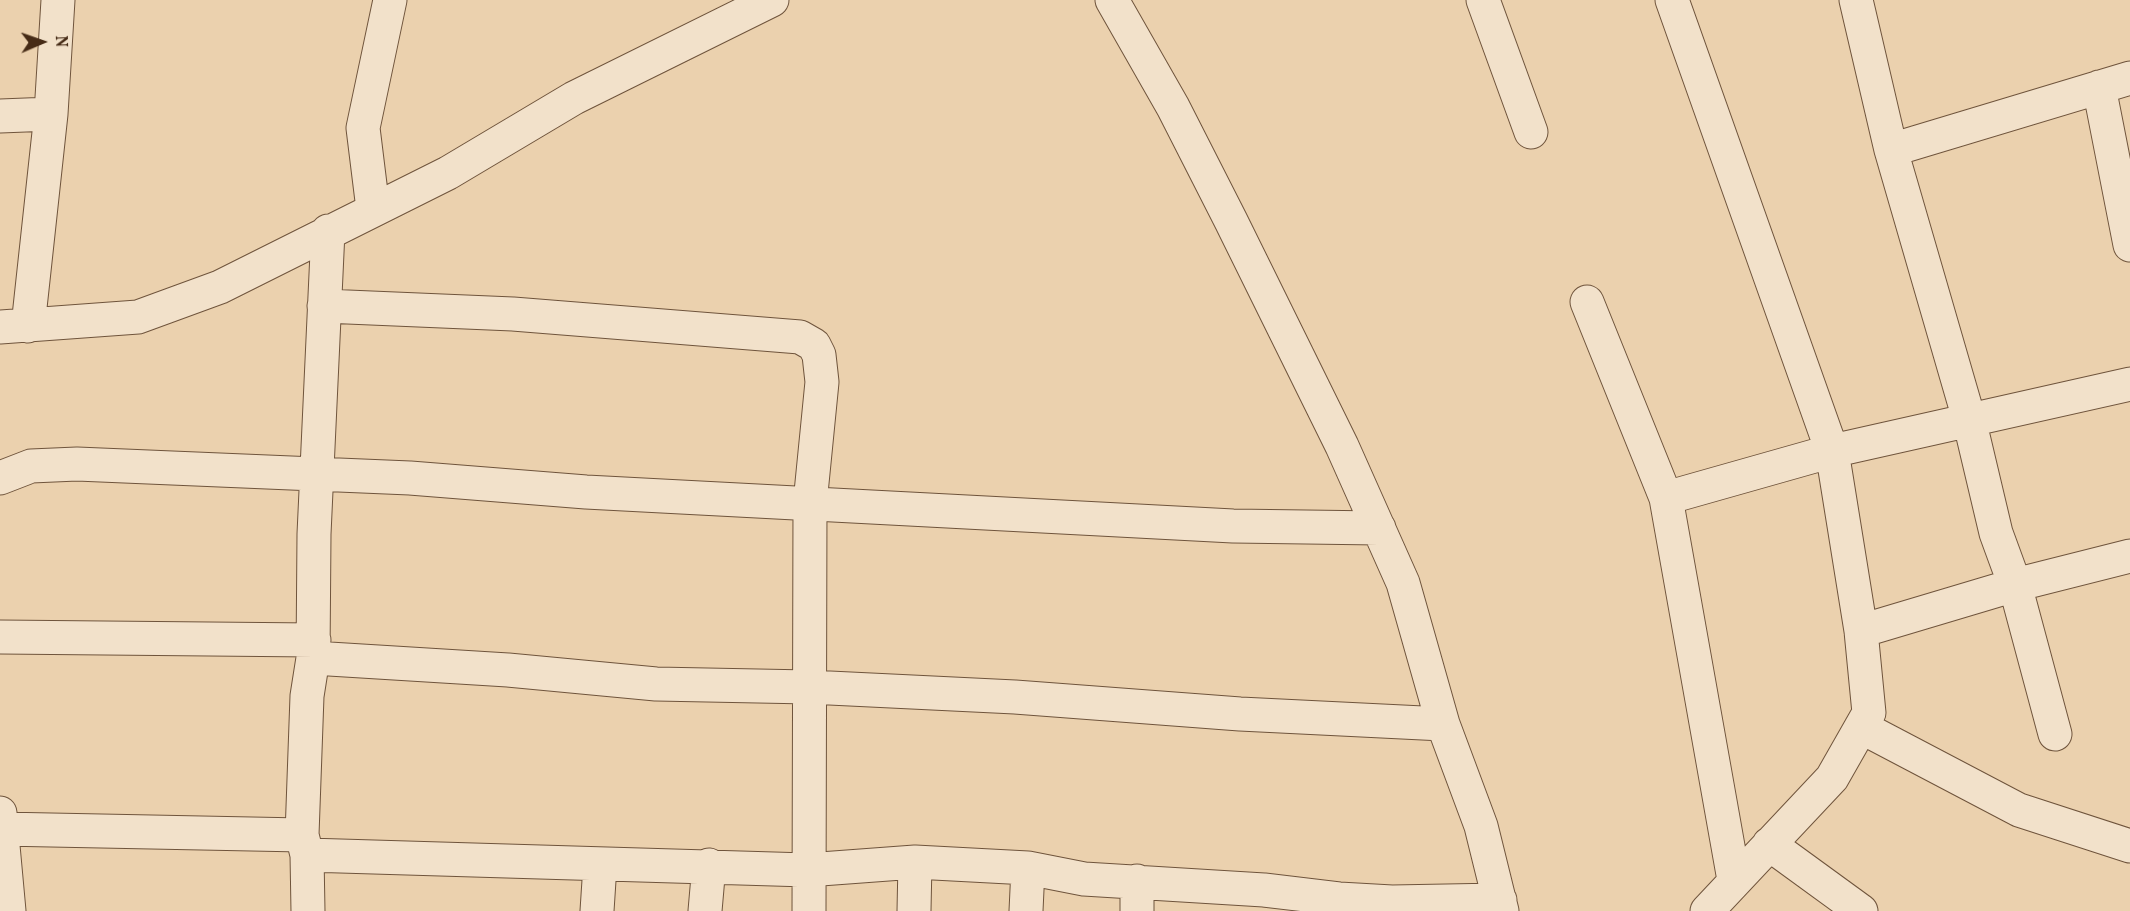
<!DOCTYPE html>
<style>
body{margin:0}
#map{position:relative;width:2130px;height:911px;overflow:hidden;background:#ebd1ae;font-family:Vollkorn,serif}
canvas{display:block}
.north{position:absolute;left:12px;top:12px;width:60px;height:60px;-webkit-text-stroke:4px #f2e1ca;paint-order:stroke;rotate:88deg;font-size:16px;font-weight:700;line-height:24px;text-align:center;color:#462b16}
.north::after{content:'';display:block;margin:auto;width:21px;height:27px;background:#462b16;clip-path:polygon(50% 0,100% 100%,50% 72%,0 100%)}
</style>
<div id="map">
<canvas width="2130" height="911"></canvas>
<div class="north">N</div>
</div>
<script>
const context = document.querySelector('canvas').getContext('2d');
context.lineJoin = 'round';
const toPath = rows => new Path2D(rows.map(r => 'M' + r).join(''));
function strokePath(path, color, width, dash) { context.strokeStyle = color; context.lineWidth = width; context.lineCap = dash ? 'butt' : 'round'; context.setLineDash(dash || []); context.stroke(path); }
const minor = toPath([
 [1112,0,1173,107,1231,221,1342,446,1403,583,1443,724,1481,826,1502,911],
 [1483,0,1531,132],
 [1672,0,1832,451,1861,631,1869,713,1832,778,1707,911],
 [1856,0,1891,150,1969,419,1996,533,2015,585,2055,734],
 [2099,87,2130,245],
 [0,116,51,114],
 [1891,150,2130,78],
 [373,209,363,128,390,0],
 [1587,302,1666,498,1734,880],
 [324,306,513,314,800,337,814,345,819,355,822,382,810,503,809,911],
 [28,326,51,114,58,0],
 [0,327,138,317,220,287,448,173,574,98,772,0],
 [0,478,31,466,77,464,410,478,586,492,1233,526,1379,528],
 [1666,498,1832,451,2130,384],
 [1861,631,2015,585,2130,556],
 [0,637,314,640],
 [313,658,508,670,656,684,809,687,1015,697,1240,714,1443,724],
 [1861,727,2019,810,2130,846],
 [0,813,9,911],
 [1,829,302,835],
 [1769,844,1861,911],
 [307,855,807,870,915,862,1028,868,1084,879,1264,890,1339,899,1392,902,1500,900],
 [308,911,307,855,302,835,307,696,313,658,314,534,328,231],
 [597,911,600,865],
 [705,911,709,865],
 [914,911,915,862],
 [1026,911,1028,868],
 [1137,911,1137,881]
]);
strokePath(minor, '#6f543c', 35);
strokePath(minor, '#f2e1ca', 33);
</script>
